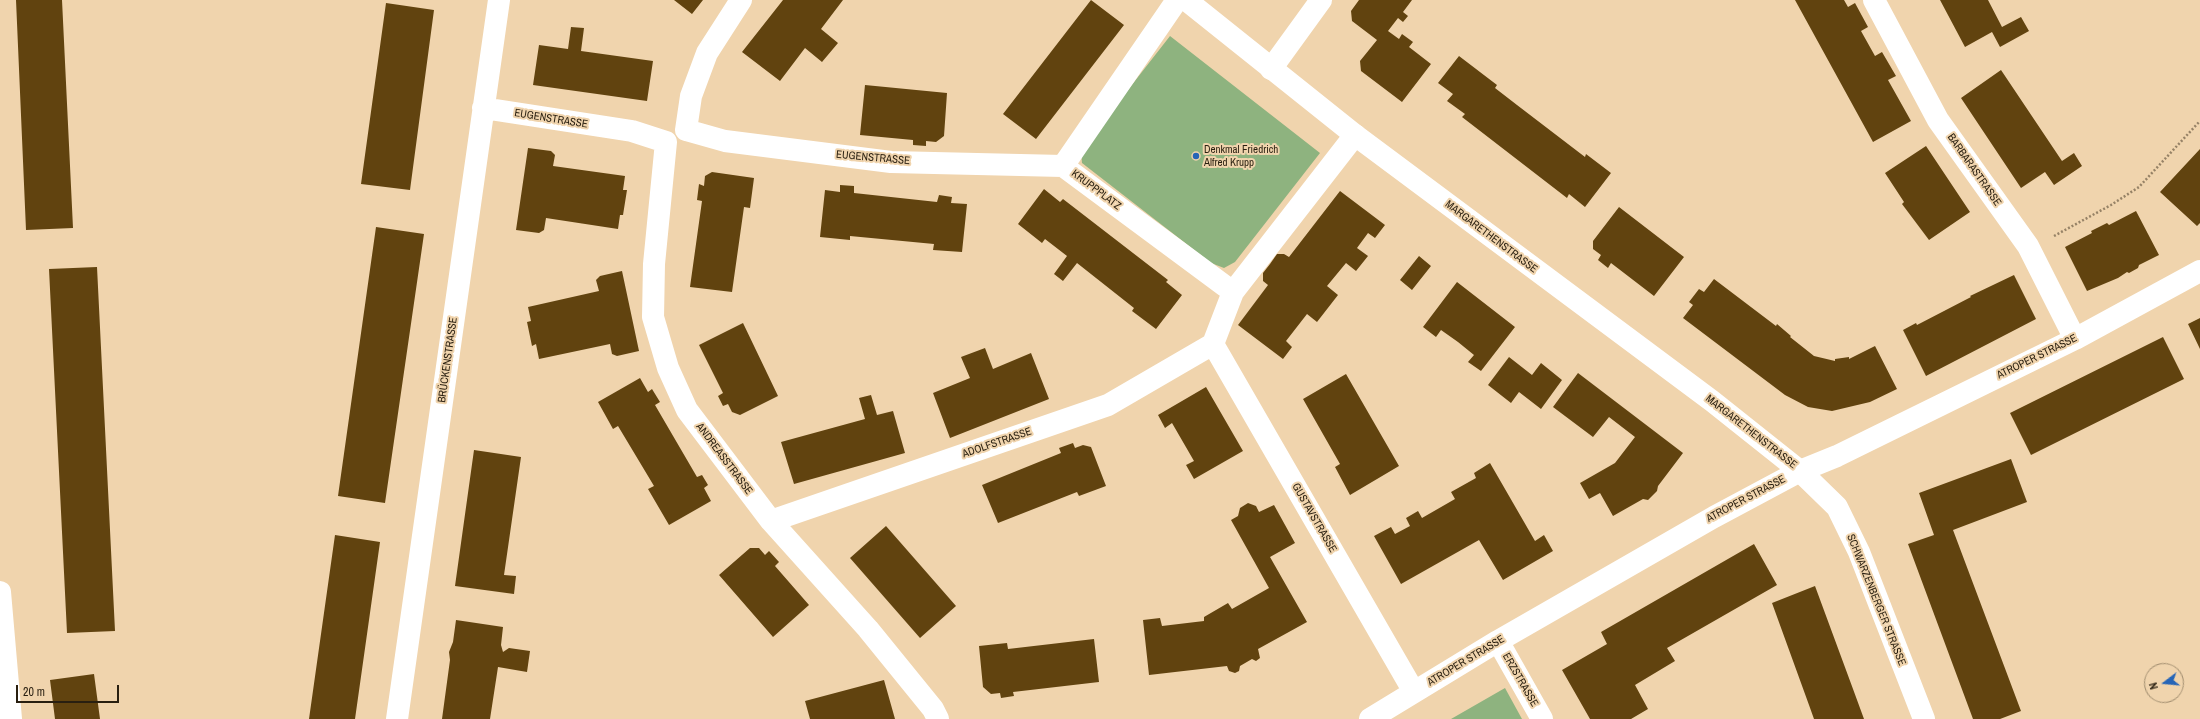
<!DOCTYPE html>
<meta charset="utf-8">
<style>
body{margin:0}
#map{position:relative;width:2200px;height:719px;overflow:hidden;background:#f0d4ad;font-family:"Archivo Narrow",sans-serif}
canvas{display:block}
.north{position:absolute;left:2144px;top:663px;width:40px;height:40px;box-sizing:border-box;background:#f0d4ad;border:1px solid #a08c6e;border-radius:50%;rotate:254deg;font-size:11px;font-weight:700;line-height:16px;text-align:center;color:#291f10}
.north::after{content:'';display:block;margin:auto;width:14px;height:18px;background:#2665b7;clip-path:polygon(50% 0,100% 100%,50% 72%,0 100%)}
.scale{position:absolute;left:16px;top:685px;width:103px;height:18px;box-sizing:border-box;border:2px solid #291f10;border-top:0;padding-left:5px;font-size:12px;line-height:14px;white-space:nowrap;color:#291f10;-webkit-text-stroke:3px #f0d4ad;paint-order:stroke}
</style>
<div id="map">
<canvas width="2200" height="719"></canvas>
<div class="north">N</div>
<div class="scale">20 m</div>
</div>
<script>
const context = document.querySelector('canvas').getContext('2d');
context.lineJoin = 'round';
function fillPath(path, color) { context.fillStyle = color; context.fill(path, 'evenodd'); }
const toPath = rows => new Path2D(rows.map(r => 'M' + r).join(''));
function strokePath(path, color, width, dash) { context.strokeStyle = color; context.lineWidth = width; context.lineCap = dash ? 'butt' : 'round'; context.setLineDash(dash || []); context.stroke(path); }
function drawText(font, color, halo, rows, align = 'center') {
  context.font = font + ' "Archivo Narrow",sans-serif'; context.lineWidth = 4; context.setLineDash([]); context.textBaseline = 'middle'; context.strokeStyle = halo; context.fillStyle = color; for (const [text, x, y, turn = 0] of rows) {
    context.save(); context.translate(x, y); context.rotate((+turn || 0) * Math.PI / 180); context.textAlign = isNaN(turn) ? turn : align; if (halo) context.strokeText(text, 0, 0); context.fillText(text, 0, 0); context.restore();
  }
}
fillPath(toPath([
 [1170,36,1320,153,1235,262,1224,268,1211,263,1082,163,1081,150],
 [1505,688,1522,719,1451,719]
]), '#8eb37f');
fillPath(toPath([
 [16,0,62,0,73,228,26,230],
 [674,0,703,0,692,14],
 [783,0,843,0,821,29,838,43,822,62,805,48,780,81,742,52],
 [1091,0,1124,25,1036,139,1003,114],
 [1359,0,1412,0,1403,12,1408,16,1403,22,1398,18,1388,31,1399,39,1402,34,1413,42,1409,47,1431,64,1402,102,1361,71,1360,61,1377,40,1352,21,1351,11],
 [1795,0,1844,0,1848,7,1855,3,1868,27,1861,31,1875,56,1882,52,1896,76,1888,80,1911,121,1873,142],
 [1940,0,1988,0,2002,27,2021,17,2029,31,2000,47,1992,32,1965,47],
 [386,3,434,10,410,190,361,184],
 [571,27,584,28,581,51,653,61,647,101,533,85,539,45,568,49],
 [1459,56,1497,85,1495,88,1517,105,1585,157,1586,154,1611,173,1585,207,1569,194,1567,198,1462,117,1465,114,1447,101,1453,94,1438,83],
 [2001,70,2062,161,2074,153,2082,166,2054,185,2045,172,2021,188,1961,98],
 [865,85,947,93,944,136,936,142,926,141,926,146,913,145,913,140,860,135],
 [1926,146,1970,212,1929,240,1902,204,1904,202,1885,173],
 [528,148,551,151,555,155,553,166,625,176,623,190,627,190,623,215,620,215,618,229,546,218,544,230,539,233,516,230],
 [2200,149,2200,223,2197,226,2160,192],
 [712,172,754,178,750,208,744,207,732,292,690,287,702,201,697,200,699,184,704,186,705,176],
 [840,185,854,186,854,193,937,202,939,195,952,197,951,203,967,204,962,252,933,250,934,244,850,236,850,240,820,237,825,190,840,192],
 [1044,189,1060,202,1063,199,1168,280,1166,282,1182,295,1156,329,1132,311,1134,308,1077,263,1063,281,1054,274,1067,256,1045,239,1042,243,1018,224],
 [1340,191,1385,225,1375,238,1368,233,1357,248,1368,256,1356,271,1346,263,1327,286,1338,295,1317,322,1307,314,1286,341,1292,347,1283,359,1238,325,1268,285,1263,281,1263,273,1270,264,1277,254,1284,254,1289,257],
 [1619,207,1684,257,1654,296,1611,263,1608,268,1598,260,1601,255,1593,249,1593,241],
 [2136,211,2159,255,2139,265,2138,268,2129,273,2127,272,2118,278,2087,291,2065,247,2092,233,2091,231,2107,223,2109,225],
 [376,227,424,234,385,503,338,496],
 [1419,256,1431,266,1412,290,1400,280],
 [97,267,115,631,67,633,49,269],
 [622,271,639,351,617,356,612,354,610,344,539,359,536,344,532,346,527,322,531,321,528,307,599,291,596,280,600,276],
 [2014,275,2036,319,1926,376,1903,330,1916,323,1917,325,1971,297,1970,296],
 [1714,279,1776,326,1777,324,1791,336,1790,337,1814,356,1835,361,1835,359,1849,357,1849,359,1875,346,1897,389,1870,402,1832,411,1808,407,1785,395,1683,318,1693,305,1689,302,1699,289,1704,292],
 [1457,282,1515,327,1481,371,1468,362,1474,355,1458,342,1441,330,1436,337,1423,327],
 [2200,318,2200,349,2188,324],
 [743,323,778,396,740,415,732,412,728,404,723,406,718,396,723,393,699,345],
 [2163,337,2184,379,2031,455,2010,413],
 [985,348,993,369,1031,353,1049,399,950,438,933,393,970,378,961,357],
 [1509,357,1532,375,1541,363,1562,380,1541,409,1519,392,1511,403,1488,385],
 [1578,373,1683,453,1658,486,1657,491,1648,500,1643,499,1613,516,1600,493,1589,499,1580,483,1615,463,1635,437,1609,417,1593,437,1553,407],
 [1346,374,1399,466,1350,495,1335,467,1340,464,1303,399],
 [640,378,648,392,652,389,660,402,655,405,697,477,702,475,708,485,704,488,711,501,669,525,648,489,654,486,618,426,613,429,598,402],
 [1206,387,1243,451,1194,479,1186,465,1194,461,1172,423,1165,428,1158,415],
 [871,395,877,415,893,411,905,453,794,484,781,442,865,419,859,398],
 [1073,443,1075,448,1083,445,1091,447,1106,486,1079,496,1077,492,998,523,982,485,1061,453,1059,448],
 [474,450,521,457,504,575,516,576,514,594,455,586],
 [2011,459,2027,502,1953,530,2021,711,2000,719,1973,719,1908,544,1934,535,1919,493],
 [1490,463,1535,541,1544,535,1553,551,1503,580,1479,540,1401,584,1374,536,1391,527,1395,534,1410,526,1406,518,1418,511,1422,518,1455,499,1451,492,1476,478,1474,473],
 [1248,503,1256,506,1259,512,1274,505,1295,543,1270,557,1307,622,1258,649,1260,658,1256,661,1252,659,1240,666,1239,671,1235,673,1229,671,1227,666,1149,675,1143,620,1160,618,1162,626,1204,621,1204,617,1228,603,1232,609,1269,588,1231,520,1238,516,1240,508],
 [886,526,956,606,920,638,850,558],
 [335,535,380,542,369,620,355,719,309,719],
 [1754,544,1777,585,1667,648,1675,661,1635,685,1648,709,1631,719,1590,719,1562,670,1607,644,1601,632],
 [750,548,759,548,765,555,769,551,779,562,775,566,809,605,773,637,719,575],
 [1815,586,1853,689,1864,719,1814,719,1809,705,1772,603],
 [456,620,503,627,501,645,503,652,509,648,530,651,527,672,498,667,490,719,442,719,450,660,449,652,453,642],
 [1094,639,1099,682,1013,692,1014,696,1001,698,1000,693,991,694,983,687,979,646,1007,643,1008,649],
 [94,674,100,719,55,719,50,680],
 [884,680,895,719,810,719,805,701]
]), '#61430f');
strokePath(toPath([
 [2054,236,2111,205,2139,187,2200,121]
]), '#968266', 2.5, [2, 2]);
strokePath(toPath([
 [1177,0,1063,166,1233,292],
 [1874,0,1938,120,2028,246,2075,339],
 [1271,69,1321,0],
 [483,108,632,131,666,142],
 [686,130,725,141,891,162,1063,166],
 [686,130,691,96,707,53,741,0],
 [666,142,654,264,653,317,668,368,687,410,771,521,868,629,933,709,938,719],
 [1213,344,1414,692],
 [1213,344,1233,292,1355,135],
 [771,521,1108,405,1213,344],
 [0,592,11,719],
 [1498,641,1542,719],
 [397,719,499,0],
 [1370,719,1498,641,1714,517,1800,471,1837,456,2075,339,2200,271]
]), '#fff', 22);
strokePath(toPath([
 [1186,0,1355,135,1712,401,1800,471,1837,507,1859,552,1924,719]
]), '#fff', 22);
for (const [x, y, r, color] of [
 [1196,156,4,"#2665b7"]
]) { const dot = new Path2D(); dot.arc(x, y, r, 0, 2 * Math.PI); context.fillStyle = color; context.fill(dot); strokePath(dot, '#f0d4ad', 1.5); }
drawText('11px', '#291f10', '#f0d4ad', [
 ["EUGENSTRASSE",551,119,9],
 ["EUGENSTRASSE",873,158,5],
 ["BARBARASTRASSE",1974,170,55],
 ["KRUPPPLATZ",1096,190,37],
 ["MARGARETHENSTRASSE",1491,237,37],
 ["ATROPER STRASSE",2037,357,-26],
 ["BRÜCKENSTRASSE",448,360,-82],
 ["MARGARETHENSTRASSE",1751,432,38],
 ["ADOLFSTRASSE",997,443,-19],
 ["ANDREASSTRASSE",724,459,53],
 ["ATROPER STRASSE",1746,499,-28],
 ["GUSTAVSTRASSE",1314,518,60],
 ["SCHWARZENBERGER STRASSE",1876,600,68],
 ["ATROPER STRASSE",1466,661,-31],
 ["ERZSTRASSE",1520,680,60]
]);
drawText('11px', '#291f10', '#f0d4ad', [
 ["Denkmal Friedrich",1204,150],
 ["Alfred Krupp",1204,163]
], 'left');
</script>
